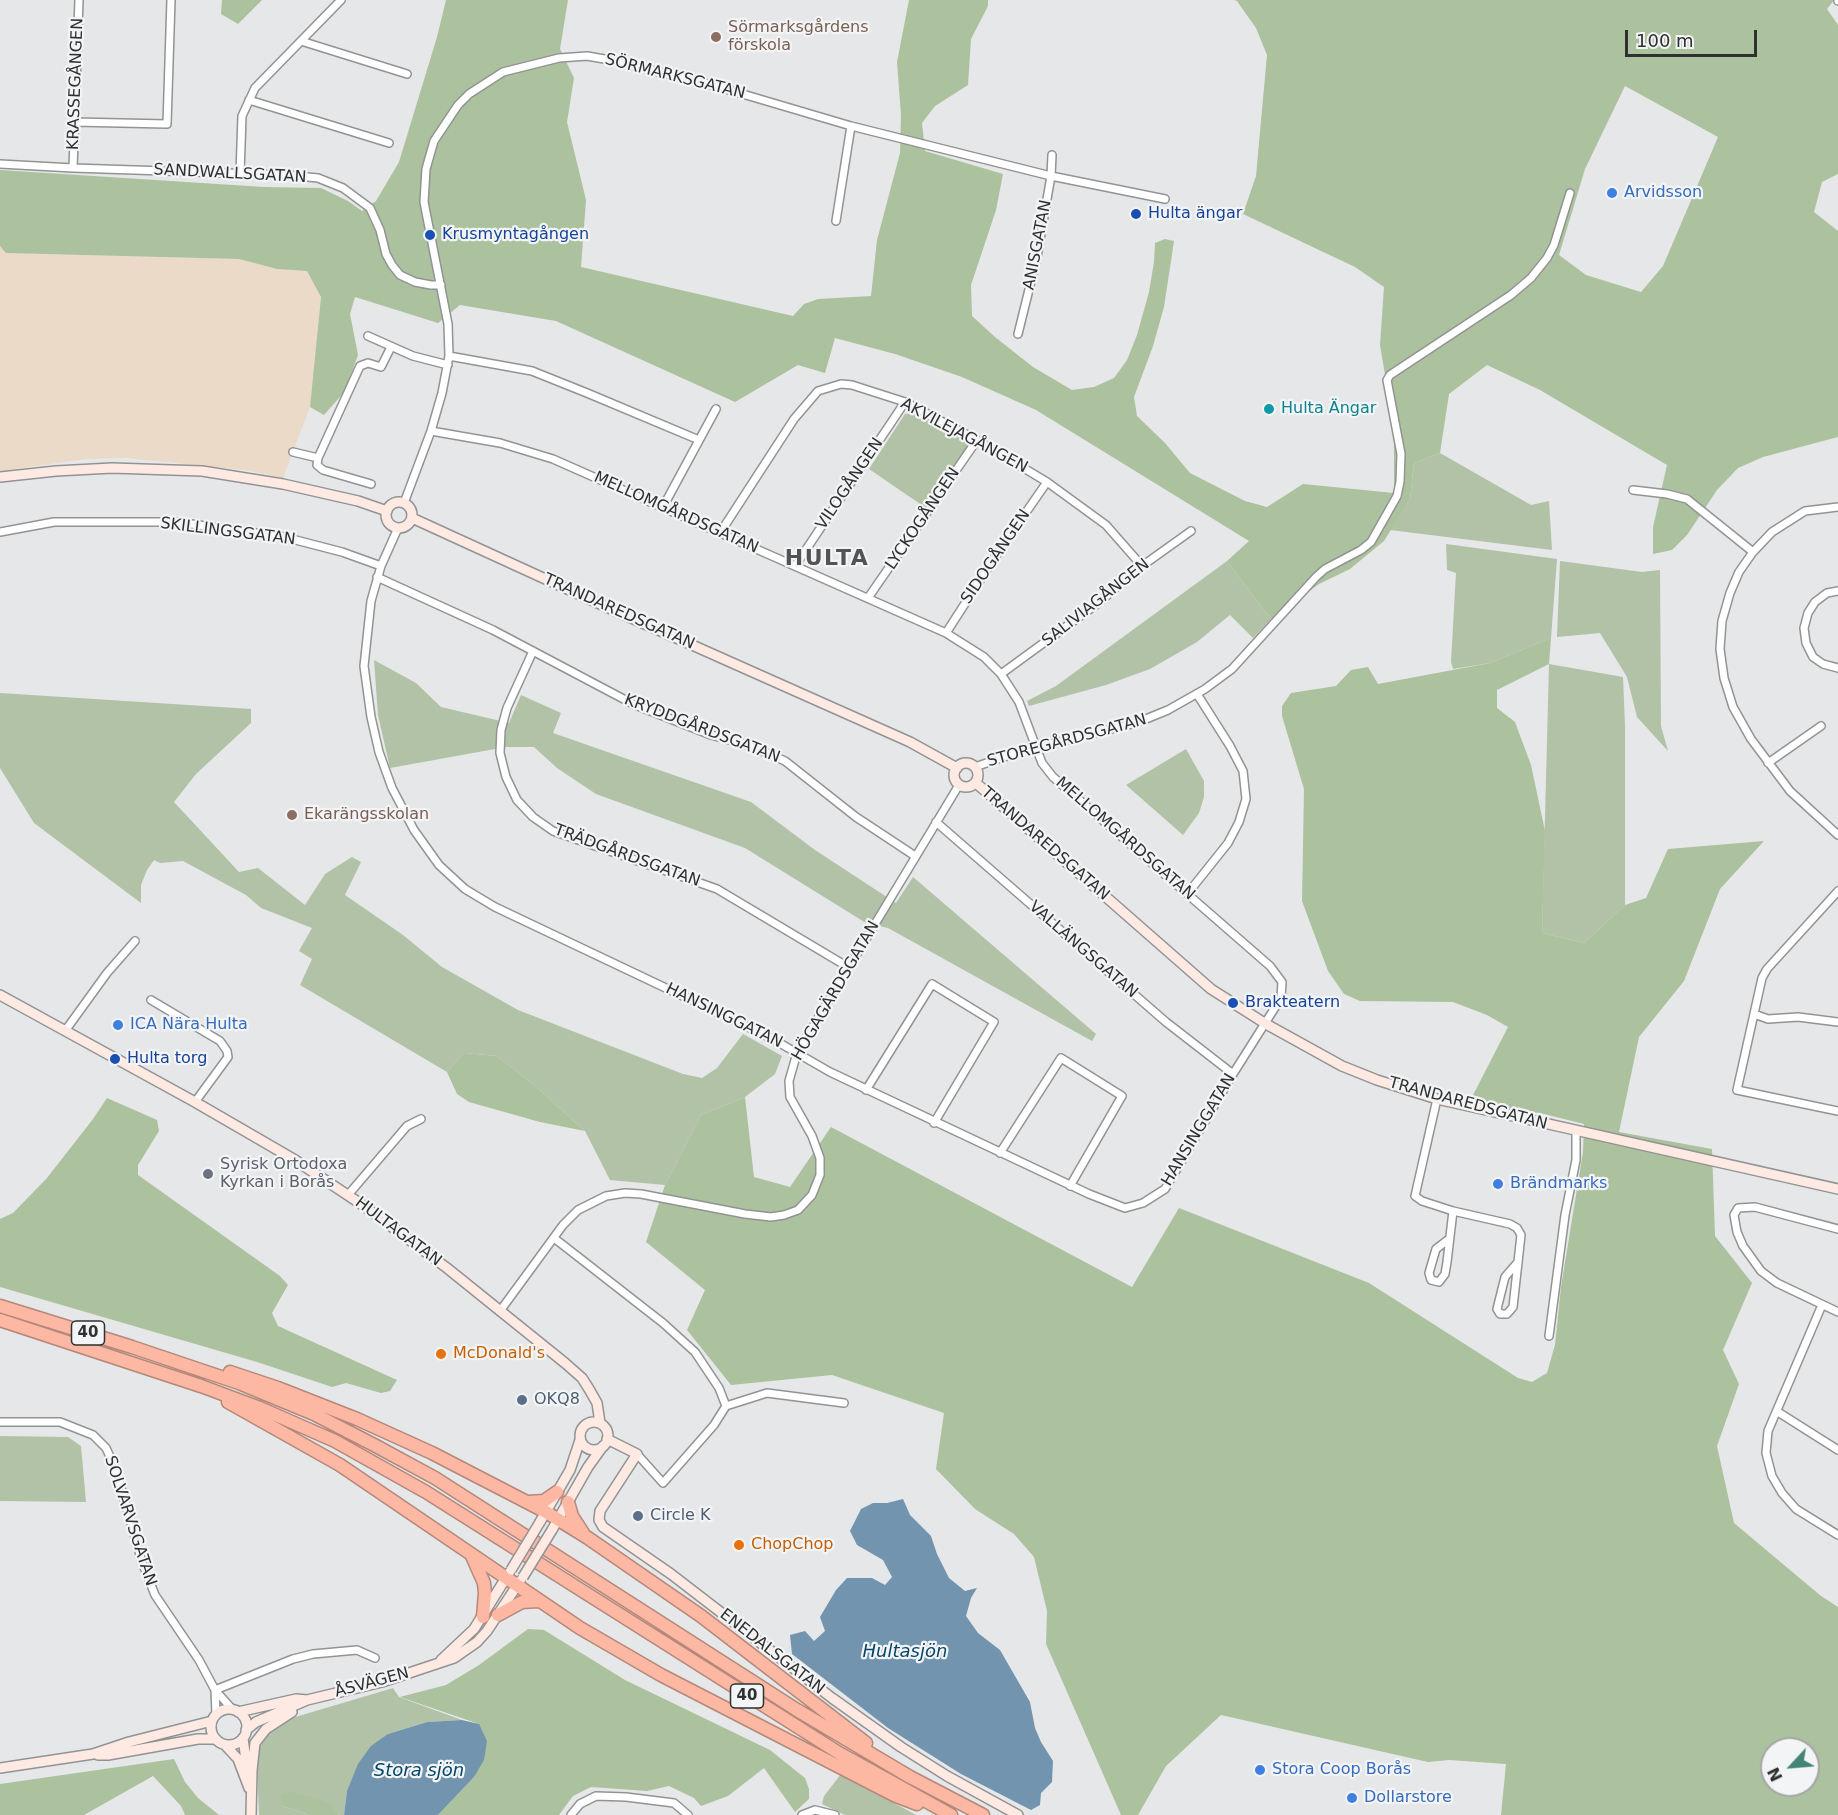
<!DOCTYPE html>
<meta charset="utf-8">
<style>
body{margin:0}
#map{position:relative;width:1838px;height:1815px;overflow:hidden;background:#e6e7e8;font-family:"DejaVu Sans",sans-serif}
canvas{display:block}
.north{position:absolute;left:1760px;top:1737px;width:60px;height:60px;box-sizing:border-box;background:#f3f4f5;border:2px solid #a5a6a6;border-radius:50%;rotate:244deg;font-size:16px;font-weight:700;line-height:24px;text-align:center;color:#2f3030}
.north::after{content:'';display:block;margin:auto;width:21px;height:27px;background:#428475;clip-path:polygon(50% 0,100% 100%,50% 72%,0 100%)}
.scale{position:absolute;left:1625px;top:30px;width:132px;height:27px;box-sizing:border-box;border:3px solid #2f3030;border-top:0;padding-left:8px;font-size:18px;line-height:21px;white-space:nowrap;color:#2f3030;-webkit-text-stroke:4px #f3f4f5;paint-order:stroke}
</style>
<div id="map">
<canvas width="1838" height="1815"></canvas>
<div class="north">N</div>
<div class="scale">100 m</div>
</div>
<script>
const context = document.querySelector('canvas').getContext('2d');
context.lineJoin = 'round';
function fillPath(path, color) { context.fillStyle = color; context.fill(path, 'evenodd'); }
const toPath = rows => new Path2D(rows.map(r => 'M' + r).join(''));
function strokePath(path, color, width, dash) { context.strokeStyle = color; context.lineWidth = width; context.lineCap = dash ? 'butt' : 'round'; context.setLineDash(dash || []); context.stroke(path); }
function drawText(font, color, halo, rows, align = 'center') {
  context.font = font + ' "DejaVu Sans",sans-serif'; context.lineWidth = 4.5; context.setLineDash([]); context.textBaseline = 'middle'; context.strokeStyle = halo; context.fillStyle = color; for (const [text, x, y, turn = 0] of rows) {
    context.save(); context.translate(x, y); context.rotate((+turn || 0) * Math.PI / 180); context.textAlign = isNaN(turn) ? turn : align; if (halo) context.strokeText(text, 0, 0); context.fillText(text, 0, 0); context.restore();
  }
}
fillPath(toPath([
 [0,246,7,253,239,259,277,269,307,271,321,297,310,407,283,478,245,470,126,458,86,459,0,471]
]), '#ecdac9');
fillPath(toPath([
 [914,412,971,442,926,508,869,469,905,414],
 [1440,453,1531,505,1549,501,1552,550,1390,530,1410,499,1414,463],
 [1446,544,1557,559,1551,638,1490,663,1453,669,1451,662,1456,573,1447,570],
 [1227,561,1271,619,1253,638,1230,615,1197,642,1150,669,1106,685,1029,706,1027,701,1056,686],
 [1560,561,1642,572,1660,570,1661,726,1668,751,1637,717,1627,677,1600,633,1557,637],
 [374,660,416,683,441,707,509,723,521,695,561,713,553,733,751,802,815,850,896,903,913,877,1096,1034,1092,1041,888,928,866,923,745,848,596,794,557,768,534,747,506,747,390,768,378,715],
 [1549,664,1623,677,1625,725,1625,905,1584,943,1542,933],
 [0,693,251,709,251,723,196,774,174,802,239,872,258,868,305,905,325,874,352,857,361,862,345,895,403,935,442,967,518,1010,683,1074,702,1078,717,1068,743,1034,782,1056,775,1074,745,1097,701,1115,665,1185,610,1180,585,1131,533,1084,497,1056,464,1053,447,1072,300,985,312,959,299,951,312,928,261,908,246,895,183,861,160,863,154,860,147,870,141,885,141,903,34,823,0,768],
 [1186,749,1204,781,1204,797,1199,813,1183,835,1126,785],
 [0,1436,68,1437,81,1446,86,1502,0,1501],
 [393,1688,399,1697,462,1720,427,1722,388,1734,347,1791,344,1815,339,1815,329,1804,282,1806,310,1815,259,1815,257,1765,259,1749,267,1734,292,1718],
 [841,1774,916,1815,845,1815,822,1804,824,1796]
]), '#b1c2a6');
fillPath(toPath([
 [222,0,262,0,238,24,221,14],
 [446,0,568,0,560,49,574,78,567,122,586,200,581,267,793,316,804,304,818,299,871,296,877,240,900,153,901,115,897,62,909,0,988,0,988,6,971,39,968,85,935,106,922,123,925,151,1003,174,996,210,971,285,972,316,995,337,1033,367,1072,390,1094,387,1114,378,1127,360,1137,335,1149,292,1154,262,1155,243,1165,239,1174,241,1164,307,1153,346,1134,397,1137,416,1165,443,1190,473,1245,501,1267,507,1303,484,1394,493,1394,428,1380,345,1384,287,1355,267,1243,214,1256,176,1267,55,1256,28,1237,1,1234,0,1834,0,1827,9,1838,25,1838,174,1822,182,1814,212,1838,231,1838,437,1763,457,1738,468,1717,490,1687,535,1672,550,1653,554,1653,527,1667,465,1540,390,1487,365,1449,394,1440,453,1414,463,1410,499,1384,541,1350,569,1319,584,1271,619,1227,561,1249,541,1036,410,962,377,895,354,835,338,825,373,798,365,735,402,556,321,460,305,438,323,355,297,350,314,358,355,345,391,324,415,310,407,321,297,307,271,277,269,239,259,6,253,0,246,0,170,264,187,321,188,348,201,362,211,376,201,399,162,437,37],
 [1625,86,1718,137,1663,266,1641,292,1586,275,1559,255,1585,169],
 [1551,638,1549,664,1497,690,1497,708,1515,722,1531,765,1545,831,1542,933,1584,943,1625,905,1646,898,1668,849,1764,841,1720,889,1684,981,1639,1037,1619,1132,1712,1149,1715,1236,1752,1283,1723,1350,1739,1384,1717,1446,1734,1523,1821,1596,1838,1607,1838,1815,1501,1815,1506,1764,1449,1760,1428,1762,1221,1715,1166,1766,1138,1815,1121,1815,1046,1644,1047,1611,1034,1557,1014,1534,975,1509,936,1469,944,1413,832,1375,731,1385,687,1330,705,1290,646,1242,665,1185,701,1115,745,1097,754,1177,790,1187,831,1127,1132,1287,1179,1208,1369,1283,1518,1378,1532,1382,1547,1373,1555,1345,1561,1287,1583,1152,1584,1124,1540,1113,1505,1109,1470,1101,1508,1027,1487,1015,1453,1002,1360,1001,1344,994,1328,971,1302,901,1304,789,1282,716,1282,706,1291,693,1336,686,1351,670,1368,667,1378,684,1490,663],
 [1772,1749,1808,1749,1808,1785,1772,1785],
 [464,1053,497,1056,533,1084,585,1131,540,1122,469,1102,457,1094,447,1072],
 [107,1098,157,1120,159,1131,138,1165,138,1175,280,1276,288,1285,272,1313,278,1326,397,1380,390,1391,381,1393,346,1383,332,1387,257,1362,0,1287,0,1219,13,1213,47,1178,93,1119],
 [528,1629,544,1630,625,1680,770,1750,805,1778,809,1789,809,1799,795,1812,764,1768,728,1796,701,1806,694,1798,669,1786,647,1791,591,1787,573,1796,559,1815,438,1815,474,1777,479,1724,400,1697,446,1685,479,1665],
 [174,1759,185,1782,198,1798,219,1815,185,1815,181,1806,153,1776,84,1815,0,1815,0,1784],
 [288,1792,315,1798,330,1804,339,1815,310,1815,282,1806,281,1795]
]), '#acc19d');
fillPath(toPath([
 [903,1499,910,1515,931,1536,937,1554,949,1578,965,1591,977,1588,971,1598,966,1616,978,1633,1000,1650,1030,1702,1035,1728,1041,1742,1053,1761,1052,1782,1041,1793,1040,1805,1031,1810,961,1774,888,1728,792,1654,790,1635,805,1631,814,1641,825,1631,820,1617,836,1590,847,1578,872,1578,885,1585,892,1577,883,1560,857,1545,850,1531,861,1509,873,1503,887,1503],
 [462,1720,479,1724,487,1741,484,1760,474,1777,438,1815,344,1815,347,1791,358,1764,371,1746,388,1734,427,1722]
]), '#7294af');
const street = toPath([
 [1838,0,1838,1],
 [301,41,407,74],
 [249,100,389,143],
 [74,122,167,124,171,0],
 [0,164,73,168,287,175,318,178,343,188,370,208,380,230,386,254,392,265,400,275,415,282,431,285,441,285],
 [73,168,79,0],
 [240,174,242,116,255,88,341,0],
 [836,221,851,126],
 [1018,334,1037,257,1051,176,1052,155],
 [368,336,413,356,448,365],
 [449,356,532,371,587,393,699,440],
 [293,452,318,458,317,465,323,470,371,484],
 [318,458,360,366,368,363,381,367,391,347],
 [1633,490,1667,494,1687,499,1753,552],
 [404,503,431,431,442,393,449,356,448,324,424,202,426,169,434,141,458,105,469,94,503,72,559,58,587,56,610,60,712,85,851,126,1051,176,1165,199],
 [663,507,716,409],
 [1838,507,1805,511,1772,532,1753,552,1739,572,1730,593,1722,621,1720,649,1724,678,1733,707,1751,739,1790,791,1838,835],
 [398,528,381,566,371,601,364,666,371,717,379,752,392,788,414,830,439,865,465,889,495,907,769,1037,830,1072,1089,1194,1125,1208,1143,1203,1165,1189,1233,1074,1281,998,1282,982,1270,966,1053,777,1042,763,1019,702,1001,674,984,657,946,633,553,459,500,443,431,431],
 [0,532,54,522,177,522,284,537,342,552,381,566],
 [720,533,794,419,818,391,841,384,852,385,905,402,977,440,1047,482,1106,525,1142,566],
 [795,566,905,402],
 [377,577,493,630,633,704,711,735,748,745,785,761,856,817,915,856],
 [1838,591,1827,593,1815,602,1808,613,1804,628,1806,643,1813,657,1823,664,1838,668],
 [868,598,977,440],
 [946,633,995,557,1047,482],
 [533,651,507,708,501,730,500,753,506,777,517,800,533,817,553,831,717,889,848,967],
 [1001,674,1097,604,1142,566,1191,531],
 [1768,763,1821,726],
 [975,767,1018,752,1136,723,1168,710,1205,689,1232,669,1316,577,1325,569,1361,550,1371,542,1397,496,1400,482,1401,454,1387,380,1390,375,1511,295,1531,278,1547,258,1554,245,1570,193],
 [936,822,1166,1022,1233,1074],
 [1838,891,1767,969,1762,978,1737,1090,1838,1111],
 [1188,893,1228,843,1239,822,1246,799,1243,771,1230,746,1197,694],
 [151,1000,220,1041,227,1051,228,1057,195,1102],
 [1754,1014,1768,1019,1798,1017,1838,1022],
 [65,1031,107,973,135,941],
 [866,1090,932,984,994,1022,934,1123],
 [1437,1099,1415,1196,1422,1201,1453,1211,1510,1224,1517,1228,1521,1235,1513,1307,1507,1314,1500,1314,1497,1309,1505,1277,1518,1262],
 [1000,1153,1061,1058,1122,1096,1070,1186],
 [348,1195,407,1126,421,1119],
 [1838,1229,1755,1207,1738,1208,1734,1215,1737,1232,1743,1246,1761,1271,1777,1283,1838,1312],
 [554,1238,663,1323,695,1352,719,1388,726,1406],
 [1449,1239,1436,1249,1429,1273,1431,1280,1439,1282,1445,1274,1447,1262,1453,1211],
 [1822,1305,1768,1431,1766,1453,1772,1476,1782,1493,1796,1509,1838,1535],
 [500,1311,563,1225,578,1210,606,1196,625,1193,641,1194,745,1214,771,1217,784,1215,798,1210,812,1195,820,1175,820,1158,812,1136,790,1097,789,1081,797,1053,959,785],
 [1549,1336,1565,1215,1576,1160,1576,1132],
 [1778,1412,1838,1450],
 [0,1422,60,1422,93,1435,106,1448,116,1470,142,1562,155,1595,199,1660,215,1690,233,1710],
 [637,1454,663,1483,714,1425,726,1406,767,1393,844,1403],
 [215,1690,293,1659,313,1654,357,1650,375,1658],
 [215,1690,216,1714],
 [571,1815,580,1804,596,1796,626,1797,674,1803,688,1815],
 [802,1815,815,1810,835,1815]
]);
const secondary = toPath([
 [0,477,56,471,112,468,202,471,283,484,358,501,387,511],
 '386 515a13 13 0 1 1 26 0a13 13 0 1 1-26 0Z',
 [412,518,600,604,910,742,957,768],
 '954 775a12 12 0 1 1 24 0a12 12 0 1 1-24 0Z',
 [976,783,1211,989,1266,1024,1342,1066,1377,1080,1437,1099,1838,1189],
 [0,995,195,1102,295,1160,361,1204,447,1268,565,1363,582,1378,589,1389,597,1403,600,1423],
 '580 1436a14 14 0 1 1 28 0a14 14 0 1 1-28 0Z',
 [607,1439,637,1454,600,1511,599,1520,603,1527,671,1574,832,1698,901,1747,947,1776,1018,1815],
 [540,1522,570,1470,580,1440],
 [552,1530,588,1467,603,1446],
 [441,1660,474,1629,509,1573],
 '211 1727a18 18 0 1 1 36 0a18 18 0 1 1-36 0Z',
 [238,1712,296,1699,307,1700],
 [246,1730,256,1722,307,1700,382,1682,454,1658,477,1642,487,1631,520,1581],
 [243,1738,247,1768],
 [225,1745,238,1759,249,1788],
 [98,1755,108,1755,198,1739,216,1739],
 [0,1768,93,1754,129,1742,212,1721],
 [251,1815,252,1770,255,1743,266,1729,292,1712]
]);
const highway = toPath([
 [0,1306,132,1347,239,1383,314,1414,376,1446,435,1478,797,1710,910,1777,983,1815],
 [0,1320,201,1386,260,1408,335,1441,426,1492,839,1753,951,1815],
 [230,1372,278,1388,357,1419,432,1453,546,1512,588,1538,701,1616,866,1743],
 [228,1402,340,1465,580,1628,661,1675,896,1796,917,1804],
 [528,1502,544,1501,557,1492],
 [568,1502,572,1516,583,1533],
 [472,1556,484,1583,485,1593,483,1617],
 [498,1615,522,1602,538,1601]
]);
strokePath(street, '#929394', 10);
strokePath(secondary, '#929394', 12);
strokePath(highway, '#b4887a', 15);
strokePath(street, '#fff', 7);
strokePath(secondary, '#feeae3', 9);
strokePath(highway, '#fcb8a2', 12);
const secondaryBridge = toPath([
 [511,1570,540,1522],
 [523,1577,552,1530]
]);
strokePath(secondaryBridge, '#929394', 12, []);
strokePath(secondaryBridge, '#feeae3', 9);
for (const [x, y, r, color] of [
 [716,37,6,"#8d6e63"],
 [1612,193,6,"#3f7fe0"],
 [1136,214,6,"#1a4fb4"],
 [430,235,6,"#1a4fb4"],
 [1269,409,6,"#0f9aa8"],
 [292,815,6,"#8d6e63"],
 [1233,1003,6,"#1a4fb4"],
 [118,1025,6,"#3f7fe0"],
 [115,1059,6,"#1a4fb4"],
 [208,1174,6,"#6b7280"],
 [1498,1184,6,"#3f7fe0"],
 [441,1354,6,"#e8710a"],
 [522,1400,6,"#5c6f8a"],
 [638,1516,6,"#5c6f8a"],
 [739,1545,6,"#e8710a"],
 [1260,1770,6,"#3f7fe0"],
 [1352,1798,6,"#3f7fe0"]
]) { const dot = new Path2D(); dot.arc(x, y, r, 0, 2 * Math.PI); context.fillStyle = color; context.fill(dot); strokePath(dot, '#f3f4f5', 2); }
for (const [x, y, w] of [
 [88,1333,33],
 [747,1696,33]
]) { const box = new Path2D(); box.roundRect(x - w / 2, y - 12, w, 24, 4.5); context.fillStyle = '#f3f4f5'; context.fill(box); strokePath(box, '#2f3030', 1.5); }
drawText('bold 15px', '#2f3030', null, [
 ["40",88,1333],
 ["40",747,1696]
]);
drawText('16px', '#785e54', '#f3f4f5', [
 ["Sörmarksgårdens",728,28],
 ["förskola",728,46],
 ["Ekarängsskolan",304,815]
], 'left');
drawText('16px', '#2f3030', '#f3f4f5', [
 ["SÖRMARKSGATAN",675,77,14],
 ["KRASSEGÅNGEN",76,84,-88],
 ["SANDWALLSGATAN",230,174,3],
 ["ANISGATAN",1038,245,-79],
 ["AKVILEJAGÅNGEN",964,436,28],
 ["VILOGÅNGEN",850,484,-56],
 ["MELLOMGÅRDSGATAN",676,513,24],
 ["LYCKOGÅNGEN",923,519,-56],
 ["SKILLINGSGATAN",228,532,7],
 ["SIDOGÅNGEN",996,557,-56],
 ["SALIVIAGÅNGEN",1096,603,-38],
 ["TRANDAREDSGATAN",619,612,24],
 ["KRYDDGÅRDSGATAN",702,729,21],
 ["STOREGÅRDSGATAN",1067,741,-15],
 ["MELLOMGÅRDSGATAN",1125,839,41],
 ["TRANDAREDSGATAN",1045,844,41],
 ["TRÄDGÅRDSGATAN",627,856,20],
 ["VALLÄNGSGATAN",1083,950,41],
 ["HÖGAGÄRDSGATAN",836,991,-60],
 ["HANSINGGATAN",724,1016,26],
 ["TRANDAREDSGATAN",1468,1104,15],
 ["HANSINGGATAN",1199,1130,-59],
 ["HULTAGATAN",398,1232,37],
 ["SOLVARVSGATAN",130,1521,72],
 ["ENEDALSGATAN",772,1652,38],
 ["ÅSVÄGEN",372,1683,-15]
]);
drawText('16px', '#366cbe', '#f3f4f5', [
 ["Arvidsson",1624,193],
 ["ICA Nära Hulta",130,1025],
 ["Brändmarks",1510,1184],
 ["Stora Coop Borås",1272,1770],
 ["Dollarstore",1364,1798]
], 'left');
drawText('16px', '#164399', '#f3f4f5', [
 ["Hulta ängar",1148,214],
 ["Krusmyntagången",442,235],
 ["Brakteatern",1245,1003],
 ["Hulta torg",127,1059]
], 'left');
drawText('16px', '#0d838f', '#f3f4f5', [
 ["Hulta Ängar",1281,409]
], 'left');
drawText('16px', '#5b616d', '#f3f4f5', [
 ["Syrisk Ortodoxa",220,1165],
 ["Kyrkan i Borås",220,1183]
], 'left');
drawText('16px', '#c56008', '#f3f4f5', [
 ["McDonald's",453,1354],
 ["ChopChop",751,1545]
], 'left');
drawText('16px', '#4e5e75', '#f3f4f5', [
 ["OKQ8",534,1400],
 ["Circle K",650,1516]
], 'left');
drawText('italic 18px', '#054569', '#f3f4f5', [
 ["Hultasjön",905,1652],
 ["Stora sjön",419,1771]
]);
context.letterSpacing = '1.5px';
drawText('bold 22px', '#525354', '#f3f4f5', [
 ["HULTA",827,559]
]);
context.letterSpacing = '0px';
</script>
